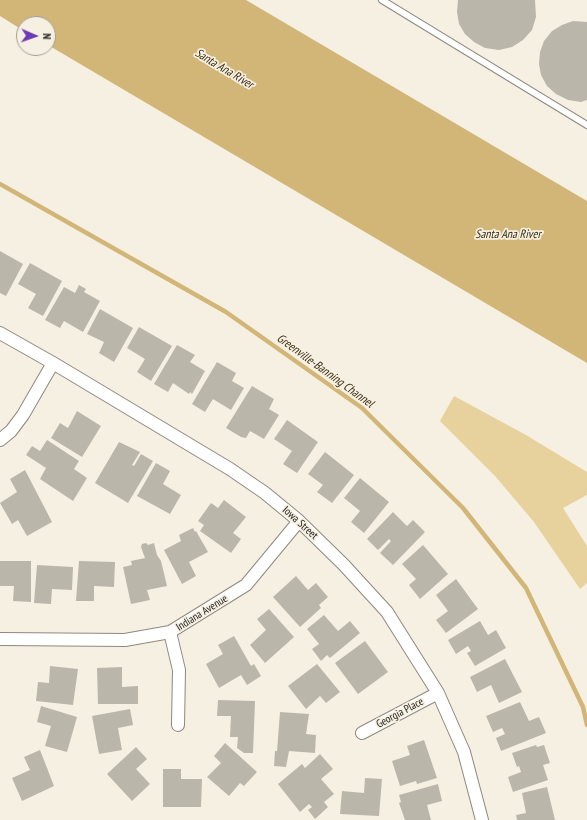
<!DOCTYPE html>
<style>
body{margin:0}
#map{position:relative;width:587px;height:820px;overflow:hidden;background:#f6f0e3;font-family:"PT Sans Narrow",sans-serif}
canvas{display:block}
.north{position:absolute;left:16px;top:16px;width:40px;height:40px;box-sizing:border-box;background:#f6f0e3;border:1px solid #a29e94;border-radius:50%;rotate:92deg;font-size:11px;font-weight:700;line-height:16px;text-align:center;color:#24221e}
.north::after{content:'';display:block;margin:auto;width:14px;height:18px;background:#6a3bb2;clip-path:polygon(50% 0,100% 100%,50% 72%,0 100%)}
</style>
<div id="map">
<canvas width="587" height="820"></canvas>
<div class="north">N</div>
</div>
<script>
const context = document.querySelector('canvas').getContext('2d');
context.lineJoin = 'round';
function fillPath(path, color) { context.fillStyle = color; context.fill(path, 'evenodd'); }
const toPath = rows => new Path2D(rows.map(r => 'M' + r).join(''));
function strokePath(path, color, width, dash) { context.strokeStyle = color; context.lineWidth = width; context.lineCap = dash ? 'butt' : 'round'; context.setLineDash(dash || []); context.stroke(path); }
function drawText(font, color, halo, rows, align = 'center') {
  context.font = font + ' "PT Sans Narrow",sans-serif'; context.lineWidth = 3.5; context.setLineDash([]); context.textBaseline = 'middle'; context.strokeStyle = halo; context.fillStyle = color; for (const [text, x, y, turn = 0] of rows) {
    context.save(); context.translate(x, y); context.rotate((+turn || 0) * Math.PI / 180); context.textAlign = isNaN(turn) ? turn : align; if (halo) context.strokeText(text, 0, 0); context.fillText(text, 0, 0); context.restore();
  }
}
fillPath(toPath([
 [454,396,526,435,587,472,587,495,563,508,587,546,587,583,580,589,534,522,495,476,440,421]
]), '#e7d19d');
fillPath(toPath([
 [0,0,246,0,587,201,587,363,48,45,48,24,24,24,24,31,0,16]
]), '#d2b677');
strokePath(toPath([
 [0,184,226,312,362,408,463,508,526,588,583,707,587,725]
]), '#d2b677', 4.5);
fillPath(toPath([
 [458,0,535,0,536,17,532,30,523,40,512,47,499,50,485,48,474,42,465,34,459,24,457,12],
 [573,21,587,22,587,100,581,102,568,100,556,94,547,86,541,75,539,64,540,52,544,41,552,31,562,25],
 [0,251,23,264,6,296,0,293],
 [30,263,62,281,43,316,28,308,36,294,18,284],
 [79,285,86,289,84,292,100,301,83,332,64,321,60,328,45,320,64,287,75,293],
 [100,309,133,328,114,362,99,353,104,342,87,334],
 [139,327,172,346,151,381,137,372,145,359,127,348],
 [177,345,195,355,190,362,205,371,192,394,190,392,189,394,173,383,168,392,154,384],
 [217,362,236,373,232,381,244,388,231,410,213,399,205,412,192,404],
 [252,386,274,399,269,409,279,415,264,439,250,431,246,438,241,437,226,428],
 [77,411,101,426,82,457,51,438,60,423,68,428],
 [287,420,318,442,297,473,283,464,292,451,274,439],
 [47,440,79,461,74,469,87,478,73,501,40,479,46,468,26,455,32,446,40,451],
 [119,442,140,452,132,465,134,466,141,454,153,461,128,503,95,483],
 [325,452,354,475,332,503,317,492,323,485,308,474],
 [156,463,170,471,163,484,181,495,170,514,137,496],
 [25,470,52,522,27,536,18,520,12,524,0,503,17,492,10,479],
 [360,478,389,502,364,533,351,522,360,511,344,498],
 [224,500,246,517,233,533,241,539,231,553,200,531,204,525,198,521,211,503,218,508],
 [393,512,407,526,413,520,425,532,393,565,380,553,391,541,389,539,378,550,367,539],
 [193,528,195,532,196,531,208,552,189,562,196,576,182,584,164,550,181,541,179,535],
 [146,543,148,545,154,543,157,555,161,561,167,586,147,590,150,600,131,604,123,567,132,565,131,561,145,558,141,547,142,544],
 [423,545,448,574,420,599,409,585,416,579,402,564],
 [0,561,31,561,31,602,13,601,14,586,0,586],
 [79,561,115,562,114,587,94,586,94,601,76,601],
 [37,565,73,567,72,590,52,589,51,604,34,603],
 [296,576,308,590,316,583,328,597,319,605,321,608,300,627,273,597],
 [456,579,478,609,446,633,436,620,448,611,436,595],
 [269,609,294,637,265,663,250,645,266,630,257,619],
 [324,615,338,631,350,621,360,633,330,658,327,655,321,661,312,649,319,644,307,629],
 [480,621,488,635,496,630,506,648,475,666,467,653,471,651,468,646,456,654,448,640],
 [234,636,251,666,254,664,261,676,247,685,241,675,219,688,206,664,223,654,218,645],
 [365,641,388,672,358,694,335,663],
 [505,659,522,692,499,703,491,685,477,692,470,677],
 [317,664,340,692,326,703,320,696,306,709,288,686],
 [50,666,78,669,73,705,36,701,38,682,49,683],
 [122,667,122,687,138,686,138,704,98,704,97,668],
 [218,700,255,701,253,753,244,753,237,748,238,737,230,737,231,716,217,716],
 [520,702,529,721,539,717,546,733,501,751,496,738,505,734,502,728,493,732,486,716],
 [41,706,77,717,67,752,45,746,51,726,37,722],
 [130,709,133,725,118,728,122,750,99,754,92,716],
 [280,712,309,714,306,734,316,735,315,753,289,751,286,767,274,766,275,751,277,751],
 [424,740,437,778,417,784,416,781,400,786,392,761,410,755,407,746],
 [225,743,257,772,244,786,240,783,229,796,207,777,221,763,214,756],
 [536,745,537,747,544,745,550,763,543,765,548,780,513,792,508,777,521,772,519,766,517,767,512,753],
 [136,747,147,759,136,769,150,784,132,801,107,774],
 [40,750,54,786,22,801,12,778,30,770,24,757],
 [320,754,333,769,321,779,334,794,324,802,328,807,315,819,308,810,312,807,309,804,300,812,278,784,302,764,305,768],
 [163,769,181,769,181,779,202,779,201,807,163,807],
 [365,778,382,779,379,816,340,814,342,791,364,793],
 [438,784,442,801,427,805,431,820,405,820,399,803,401,802,399,795],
 [547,787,555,820,517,820,516,815,526,813,522,793]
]), '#bbb6aa');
const service = toPath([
 [382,0,587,125]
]);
const minor = toPath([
 [0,333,53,363,230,469,265,493,299,521,344,565,387,612,438,693,464,752,482,820],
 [0,440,11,431,23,415,53,363],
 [170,632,179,670,178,725],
 [0,639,125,640,170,632,246,585,299,521],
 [362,733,438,693]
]);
strokePath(service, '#8e897e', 8);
strokePath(minor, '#8e897e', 14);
strokePath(service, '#fff', 6);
strokePath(minor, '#fff', 12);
drawText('11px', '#24221e', '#f6f0e3', [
 ["Iowa Street",300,523,42],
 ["Indiana Avenue",202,613,-32],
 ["Georgia Place",400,713,-28]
]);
drawText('italic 12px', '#392d10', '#f6f0e3', [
 ["Santa Ana River",224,69,31],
 ["Santa Ana River",508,235],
 ["Greenville-Banning Channel",325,371,36]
]);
</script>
